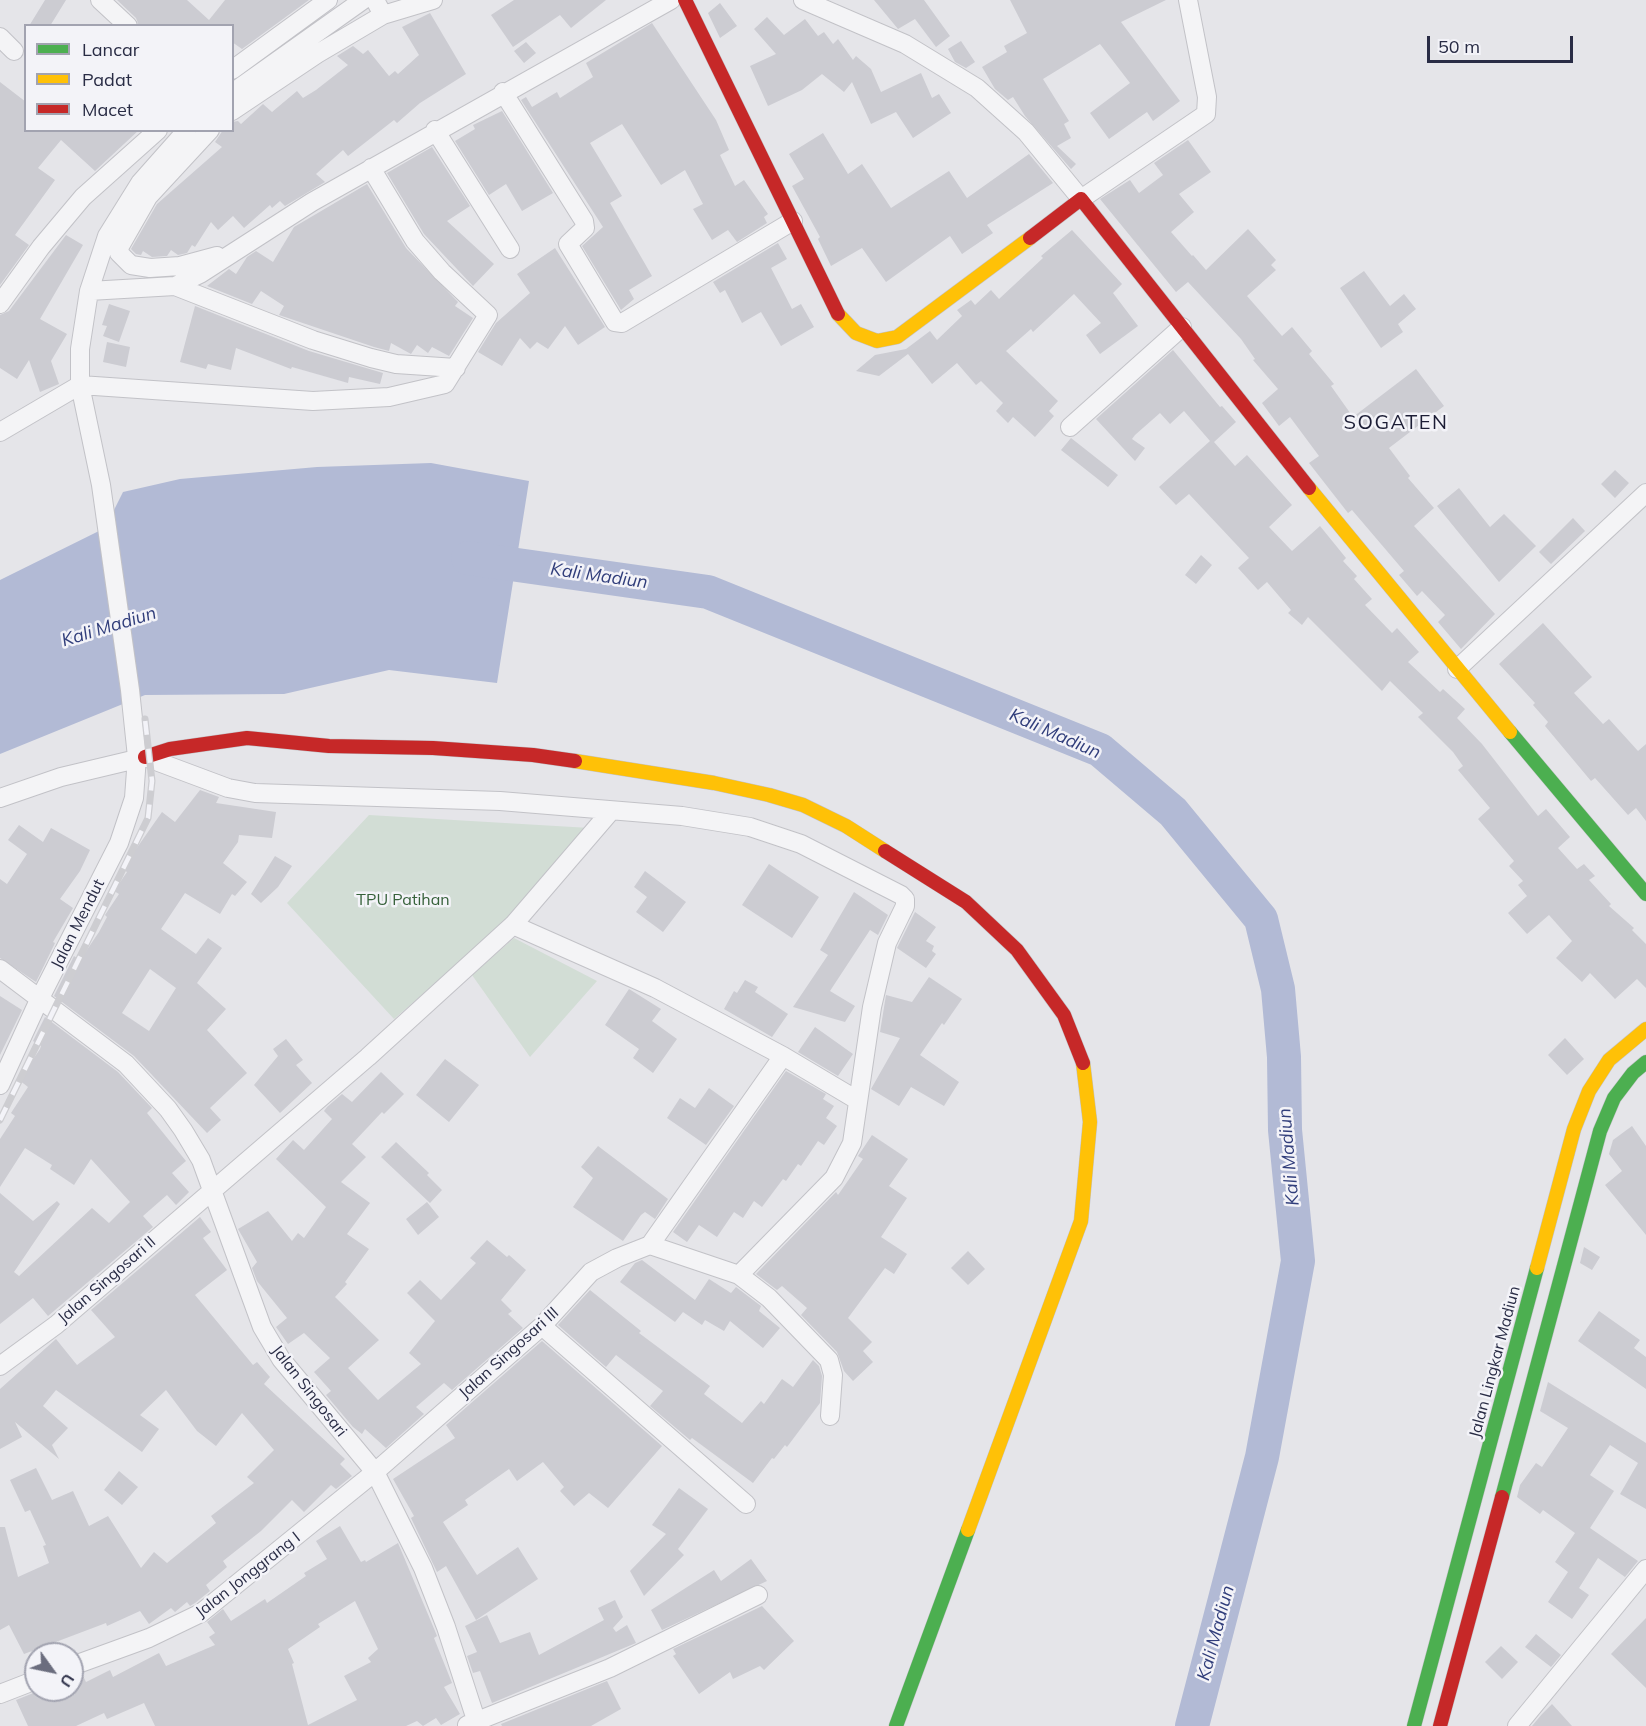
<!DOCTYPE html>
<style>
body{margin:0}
#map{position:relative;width:1646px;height:1726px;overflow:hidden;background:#e5e5e9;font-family:Mulish,sans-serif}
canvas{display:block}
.legend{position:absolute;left:24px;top:24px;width:210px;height:108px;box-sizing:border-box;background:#f3f3f8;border:2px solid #a2a3b0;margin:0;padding:8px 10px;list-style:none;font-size:18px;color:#292c45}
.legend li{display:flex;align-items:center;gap:12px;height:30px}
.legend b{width:30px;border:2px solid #a2a3b0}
.north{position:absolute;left:24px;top:1642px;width:60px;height:60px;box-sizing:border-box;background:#f3f3f8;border:2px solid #a2a3b0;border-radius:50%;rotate:123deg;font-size:16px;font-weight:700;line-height:24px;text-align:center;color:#292c45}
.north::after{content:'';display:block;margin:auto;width:21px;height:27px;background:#6b6d7e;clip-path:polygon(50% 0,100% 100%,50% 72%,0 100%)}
.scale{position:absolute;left:1427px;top:36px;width:146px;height:27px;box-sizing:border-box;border:3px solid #292c45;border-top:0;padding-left:8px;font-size:18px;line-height:21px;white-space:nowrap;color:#292c45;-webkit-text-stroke:4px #f3f3f8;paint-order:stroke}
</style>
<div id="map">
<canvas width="1646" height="1726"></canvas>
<ul class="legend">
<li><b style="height:8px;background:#4caf50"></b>Lancar</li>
<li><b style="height:8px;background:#ffc107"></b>Padat</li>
<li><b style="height:8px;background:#c62828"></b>Macet</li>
</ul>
<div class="north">U</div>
<div class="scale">50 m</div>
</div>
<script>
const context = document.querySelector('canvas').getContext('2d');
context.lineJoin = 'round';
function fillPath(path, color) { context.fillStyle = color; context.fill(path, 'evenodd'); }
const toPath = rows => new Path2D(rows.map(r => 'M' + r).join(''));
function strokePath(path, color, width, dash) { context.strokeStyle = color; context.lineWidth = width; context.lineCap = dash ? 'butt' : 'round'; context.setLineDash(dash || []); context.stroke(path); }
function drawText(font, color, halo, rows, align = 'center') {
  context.font = font + ' Mulish,sans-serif'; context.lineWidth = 5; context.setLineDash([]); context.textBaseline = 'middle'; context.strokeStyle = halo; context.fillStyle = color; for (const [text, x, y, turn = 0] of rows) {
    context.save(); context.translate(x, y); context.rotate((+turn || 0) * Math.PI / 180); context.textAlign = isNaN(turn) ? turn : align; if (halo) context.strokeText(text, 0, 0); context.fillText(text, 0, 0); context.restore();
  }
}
fillPath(toPath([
 [369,815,590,828,533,899,394,1019,287,903],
 [514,938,597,981,530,1057,472,975]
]), '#d2ddd5');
fillPath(toPath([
 [431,463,529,481,497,683,389,670,284,694,145,695,0,754,0,580,105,528,123,492,180,479,317,467]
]), '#b2bad5');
strokePath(toPath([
 [468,558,708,592,1100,750,1173,812,1261,919,1278,989,1284,1057,1285,1130,1298,1261,1262,1457,1192,1726]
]), '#b2bad5', 34);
fillPath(toPath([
 [45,0,66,0,50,26,29,26],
 [117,0,187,0,209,20,225,0,309,0,242,49,232,42,232,26,139,26,136,18],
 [514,0,606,0,571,28,560,15,513,47,491,15],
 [874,0,924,0,950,36,936,47,915,19,898,29],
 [1010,0,1166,0,1121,22,1180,101,1153,121,1147,112,1109,139,1090,113,1130,83,1100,44,1043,79,1069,121,1064,124,1071,138,1057,146,1076,164,1071,169,1025,116,1013,97,1008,100,995,89,982,67,1007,52,1004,46,1027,33],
 [720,3,737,26,720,38,708,13],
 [430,13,466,74,420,103,397,123,394,120,348,156,343,150,316,174,325,182,285,206,280,201,272,208,270,205,244,228,233,216,218,230,211,222,195,247,192,245,187,253,178,255,171,250,167,256,152,257,143,251,141,255,136,254,131,249,157,204,222,147,215,142,223,130,232,130,232,122,238,121,241,124,263,104,272,112,297,91,303,98,316,90,348,65,337,56,353,46,363,54,368,50,389,76,395,71,398,74,419,55,402,27],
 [767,17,784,35,805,19,818,36,824,32,833,44,838,39,853,60,856,56,871,69,881,92,921,73,932,98,939,94,951,113,913,138,896,112,871,124,852,82,844,92,822,74,802,90,768,106,750,66,776,54,754,29],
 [652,23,716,120,729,150,720,155,735,186,744,180,768,214,764,217,767,223,737,242,728,230,712,240,693,209,703,204,685,170,661,185,622,124,590,143,622,196,610,203,652,276,629,290,634,299,621,310,582,246,603,227,521,100,526,97,532,107,557,92,560,98,593,77,586,63],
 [961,41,975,62,966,68,955,62,948,49],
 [526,42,536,53,524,63,514,51],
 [0,82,26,102,26,130,139,130,95,171,61,140,38,168,55,180,15,235,29,245,0,285],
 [502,111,553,193,522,211,506,184,489,195,455,141,475,129,473,125],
 [823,133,848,174,862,164,891,208,949,171,967,198,1029,154,1053,183,987,225,993,233,962,254,950,236,886,282,862,248,831,266,818,239,820,237,792,186,804,179,789,154],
 [1188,140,1211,172,1179,194,1194,212,1171,232,1192,256,1193,255,1206,270,1248,229,1276,260,1271,265,1276,270,1247,296,1282,336,1292,327,1312,351,1309,354,1334,384,1331,386,1353,417,1416,369,1444,406,1389,448,1410,476,1408,478,1434,508,1414,526,1495,614,1461,649,1438,622,1445,615,1422,591,1417,596,1399,575,1404,571,1352,510,1348,513,1309,463,1319,456,1290,417,1279,426,1262,403,1278,389,1253,360,1255,359,1241,339,1188,282,1176,292,1100,199,1130,180,1139,193,1163,175,1154,163],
 [432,147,470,206,447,221,494,264,473,286,424,234,387,173],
 [367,184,406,248,458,302,455,306,473,318,449,356,432,347,428,353,417,345,411,354,391,343,389,351,374,347,279,315,284,306,261,291,252,304,207,286,229,269,236,274,247,257,256,251,273,262,294,227],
 [1072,230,1122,284,1113,293,1138,326,1100,354,1086,335,1101,323,1074,294,1033,332,1031,329,1006,351,1058,401,1049,411,1054,416,1035,437,1013,417,1008,423,996,411,1003,403,981,381,976,385,957,363,932,384,908,354,879,376,856,371,875,355,906,349,930,331,937,340,962,316,957,310,971,300,975,305,991,290,999,299,1043,258,1041,256],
 [66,235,83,245,40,319,67,334,51,361,59,384,40,392,29,360,17,379,0,368,0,315,9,311],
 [778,243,787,259,771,268,792,309,801,304,814,327,781,346,761,312,742,323,725,290,720,293,713,282],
 [555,248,605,327,578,345,565,326,548,349,537,342,530,349,520,338,502,366,478,352,496,323,530,293,517,274],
 [1364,271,1390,306,1404,294,1416,309,1398,324,1403,332,1381,348,1340,288],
 [109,304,130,311,119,342,103,336,107,326,102,325],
 [195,306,309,351,383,373,380,384,349,377,348,383,292,367,291,369,236,348,231,370,208,364,206,369,180,362],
 [107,342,130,347,126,367,103,362],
 [1173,350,1220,407,1222,406,1236,422,1214,442,1235,466,1247,455,1292,505,1269,527,1292,551,1320,526,1346,558,1343,561,1357,576,1354,579,1372,599,1365,605,1392,633,1397,628,1419,652,1408,662,1440,692,1443,689,1465,709,1457,718,1482,744,1538,816,1546,809,1570,837,1558,848,1577,869,1584,864,1595,876,1589,880,1611,904,1609,906,1634,928,1632,930,1646,944,1646,988,1637,979,1615,999,1590,973,1582,982,1556,958,1572,941,1549,915,1527,934,1508,913,1527,896,1518,885,1523,881,1509,866,1514,861,1478,819,1490,808,1458,770,1463,766,1453,752,1418,717,1423,713,1390,681,1382,691,1308,617,1302,625,1288,613,1291,610,1267,582,1258,590,1238,568,1249,558,1189,494,1176,505,1159,487,1210,441,1184,411,1170,424,1160,413,1135,435,1132,439,1145,448,1135,461,1096,419],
 [1071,438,1118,475,1108,487,1061,450],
 [1615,470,1629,483,1615,498,1601,484],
 [1459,488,1490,527,1504,514,1536,546,1499,582,1437,506],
 [1573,518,1585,531,1551,564,1539,552],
 [1201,555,1212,565,1196,584,1185,575],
 [1543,623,1592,677,1574,693,1603,724,1609,719,1638,751,1646,744,1646,821,1636,808,1628,815,1595,778,1591,781,1545,726,1548,722,1533,705,1535,703,1499,664],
 [200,790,219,797,216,803,276,812,272,838,239,835,238,842,223,863,247,882,235,896,232,894,220,914,185,893,161,929,196,954,208,938,222,948,197,983,226,1009,207,1030,247,1073,210,1108,221,1120,207,1133,134,1056,54,996,74,956,80,960,99,932,107,917,105,915,119,894,114,891,127,872,122,869,162,812,175,822],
 [150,969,176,988,149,1031,122,1013],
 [19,825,43,842,51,828,90,850,80,871,60,899,73,908,53,942,55,943,36,982,0,958,0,879,7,884,27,854,8,840],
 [275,856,292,866,278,887,261,903,251,894],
 [769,864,819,897,792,938,742,905],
 [645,871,686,902,663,932,636,912,647,897,634,887],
 [854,892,888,915,878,935,870,930,830,991,855,1006,845,1022,793,1007,828,955,820,950],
 [915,912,936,927,926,941,934,946,932,951,936,954,926,968,897,948],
 [929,977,962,999,944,1025,942,1023,920,1055,959,1082,944,1106,911,1087,899,1106,871,1089,900,1038,880,1032,886,995,912,1002],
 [745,980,758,987,755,992,788,1014,772,1037,724,1009,734,991,737,993],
 [629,989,661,1009,652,1021,677,1039,653,1073,633,1058,639,1049,605,1025],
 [0,996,22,1010,0,1055],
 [45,1017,118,1072,152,1108,147,1113,186,1161,172,1173,189,1192,176,1205,167,1195,143,1216,153,1227,48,1316,33,1298,0,1324,0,1193,33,1221,57,1201,60,1204,14,1272,19,1276,92,1208,109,1223,130,1202,91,1159,74,1185,50,1169,52,1165,25,1148,0,1187,0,1139,15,1116,11,1113,28,1087,19,1080,40,1049,41,1046,33,1041],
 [815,1027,853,1054,838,1076,798,1052],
 [1565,1038,1584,1059,1567,1075,1548,1055],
 [286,1039,303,1060,296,1065,312,1083,280,1113,254,1085,278,1056,273,1049],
 [445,1059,479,1085,449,1122,416,1095],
 [786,1071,826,1094,823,1099,834,1106,826,1118,837,1126,824,1145,818,1141,801,1166,798,1164,786,1181,783,1179,762,1207,754,1201,743,1218,734,1212,717,1237,699,1225,687,1242,673,1232],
 [381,1072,404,1094,384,1114,382,1112,352,1144,366,1157,341,1182,370,1203,347,1234,369,1249,345,1282,347,1284,335,1297,379,1340,348,1368,378,1400,421,1364,409,1353,435,1321,407,1293,420,1280,441,1300,476,1263,470,1258,487,1240,507,1257,509,1255,526,1270,501,1300,512,1311,508,1314,523,1328,452,1390,444,1383,416,1407,424,1414,386,1448,365,1429,362,1434,353,1427,326,1395,331,1391,314,1372,330,1358,304,1333,288,1344,276,1327,287,1318,257,1281,252,1268,257,1262,238,1229,268,1211,292,1241,298,1233,304,1238,326,1207,276,1159,293,1140,304,1150,332,1119,324,1111,327,1107,342,1094,352,1102],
 [709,1088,734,1106,706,1145,667,1118,680,1098,695,1108],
 [1632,1126,1646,1146,1646,1235,1605,1185,1622,1171,1609,1154,1613,1140],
 [872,1135,908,1159,889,1186,907,1198,881,1237,907,1254,894,1274,885,1268,848,1318,872,1342,863,1351,873,1362,853,1381,844,1371,837,1352,801,1315,807,1308,782,1286,777,1290,756,1274,836,1192,838,1195,863,1159,858,1156],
 [396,1142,429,1173,427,1175,442,1190,430,1203,381,1157],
 [598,1146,668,1199,655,1219,645,1212,641,1215,623,1241,573,1207,593,1178,581,1167],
 [427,1202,439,1217,418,1235,406,1219],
 [200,1217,211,1232,203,1238,227,1270,195,1295,253,1365,257,1362,270,1377,264,1384,345,1459,340,1464,352,1476,336,1489,331,1485,304,1512,292,1500,261,1531,223,1561,227,1567,206,1585,210,1591,195,1603,190,1606,187,1602,175,1612,171,1608,149,1624,140,1611,107,1626,106,1623,24,1654,9,1625,0,1630,0,1527,5,1527,18,1577,49,1563,43,1546,46,1545,30,1510,25,1512,10,1480,36,1468,52,1500,73,1491,89,1526,108,1516,141,1568,154,1552,167,1563,216,1523,211,1516,254,1483,247,1477,274,1450,242,1413,216,1446,197,1431,166,1390,140,1415,159,1429,142,1452,56,1390,43,1406,68,1428,52,1445,59,1459,15,1422,22,1437,0,1449,0,1389,56,1339,77,1365,115,1337,91,1310],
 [1584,1247,1600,1257,1592,1270,1580,1263],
 [968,1251,985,1269,968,1285,951,1268],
 [642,1260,695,1300,709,1279,731,1293,736,1287,761,1306,759,1311,780,1328,763,1348,730,1321,724,1331,705,1320,702,1325,683,1312,675,1322,620,1282,635,1263],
 [590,1290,641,1331,639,1333,710,1386,704,1394,742,1423,761,1401,764,1404,782,1379,793,1387,813,1360,819,1366,822,1376,820,1403,787,1447,785,1445,774,1459,772,1458,753,1483,692,1438,690,1440,650,1406,663,1391,616,1355,606,1367,558,1325],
 [1599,1311,1640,1340,1634,1348,1646,1357,1646,1389,1578,1341],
 [542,1341,662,1446,608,1508,589,1493,574,1506,560,1491,564,1487,543,1462,517,1481,509,1469,465,1500,468,1505,443,1522,477,1575,518,1547,538,1579,476,1620,446,1566,437,1572,411,1518,414,1516,393,1479,455,1438,446,1425],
 [1548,1382,1646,1443,1646,1509,1620,1494,1638,1463,1610,1445,1590,1475,1614,1491,1590,1528,1638,1561,1625,1577,1598,1558,1579,1588,1589,1595,1572,1619,1548,1602,1568,1572,1555,1562,1575,1533,1543,1510,1540,1514,1517,1497,1520,1485,1536,1463,1542,1467,1568,1428,1540,1411],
 [119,1471,138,1487,122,1505,104,1490],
 [679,1488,708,1509,678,1549,684,1555,644,1596,630,1571,666,1534,652,1525],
 [340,1526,361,1562,365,1560,366,1562,398,1543,435,1631,437,1636,434,1638,452,1683,444,1687,460,1714,441,1725,436,1718,423,1726,417,1721,406,1726,155,1726,144,1703,107,1719,104,1713,76,1726,28,1726,16,1700,41,1690,72,1690,72,1677,82,1674,86,1682,110,1670,113,1677,159,1653,166,1666,215,1645,209,1637,215,1633,207,1622,223,1609,231,1621,265,1599,267,1603,306,1576,304,1573,327,1559,316,1541],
 [355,1601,378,1649,368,1658,371,1662,344,1676,357,1700,308,1725,292,1664,294,1663,288,1649,320,1627,318,1624],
 [751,1559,767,1581,662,1630,651,1610,714,1570,721,1581],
 [615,1600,623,1617,613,1628,616,1632,627,1625,636,1643,492,1703,480,1671,473,1673,467,1656,477,1652,465,1626,487,1615,500,1643,530,1632,539,1655,604,1620,598,1608],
 [762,1606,794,1641,764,1670,760,1666,733,1679,730,1672,699,1694,673,1656,676,1654,673,1649],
 [1646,1618,1646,1688,1611,1654],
 [1536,1634,1561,1655,1551,1667,1525,1647],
 [1501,1646,1518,1662,1502,1679,1485,1662],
 [607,1681,621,1709,591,1726,502,1726,501,1724],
 [1552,1704,1572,1726,1532,1726,1542,1714]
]), '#ccccd2');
const street = toPath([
 [100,0,128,26],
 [375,0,383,15,433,0],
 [803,0,905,44,977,88,1026,132,1081,199,1206,114,1207,97,1188,0],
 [0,37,14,51],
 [232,70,328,0],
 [503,92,584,221,585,228,568,244,615,322,622,323,793,221],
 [232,93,363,0],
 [232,111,317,54,383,15],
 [210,130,148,197,120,246,119,253,131,265,150,268,180,266,217,256],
 [435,130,510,249],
 [175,286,313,340,371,358,396,364,456,368],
 [89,291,175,286,200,274,312,202,671,0],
 [0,304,41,247,83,197,158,130],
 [1070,427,1182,327],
 [0,432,80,385,313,401,389,397,445,384,488,315,442,272,415,241,371,168],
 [1457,669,1646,493],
 [0,798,61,777,145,757,228,788,255,793,500,801,682,816,750,827,801,844,901,895,905,899,905,906,887,943,872,1007,852,1143,834,1178,739,1275,650,1245],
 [513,925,655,988,783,1056,857,1100],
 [0,969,126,1064,168,1109,183,1130,201,1160,262,1327,281,1359,375,1472,423,1568,446,1627,478,1726],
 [0,1085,39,1000,119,843,134,798,137,757,130,690,101,485,80,385,80,349,89,291,107,236,140,183,187,130],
 [650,1245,783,1056],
 [739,1275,769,1298,829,1360,833,1375,830,1416],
 [542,1326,746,1504],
 [0,1366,56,1325,368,1057,513,925,611,811],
 [72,1666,149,1638,201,1613,375,1472,542,1326,591,1272,617,1258,650,1245],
 [0,1694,36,1680],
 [467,1725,610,1668,758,1595],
 [1517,1726,1646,1569]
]);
const fast = toPath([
 [1510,732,1646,894],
 [1502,1497,1600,1131,1614,1098,1633,1073,1646,1062],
 [896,1726,968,1530],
 [1414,1726,1537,1268]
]);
const slow = toPath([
 [838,314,856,333,877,341,897,337,1030,238],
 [1309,488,1510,732],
 [575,761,714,783,769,795,803,805,846,826,885,851],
 [1537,1268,1574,1129,1589,1091,1609,1060,1646,1029],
 [968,1530,1081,1221,1090,1122,1083,1063]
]);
const jam = toPath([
 [685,0,838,314],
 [1030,238,1081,199,1309,488],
 [145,757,170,749,247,738,329,746,433,748,533,755,575,761],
 [885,851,966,902,1017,950,1064,1015,1083,1063],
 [1440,1726,1502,1497]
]);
strokePath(street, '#c2c2c7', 20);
strokePath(fast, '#c2c2c7', 15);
strokePath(slow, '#c2c2c7', 15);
strokePath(jam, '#c2c2c7', 15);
strokePath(street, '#f4f4f6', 18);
strokePath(fast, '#4caf50', 14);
strokePath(slow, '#ffc107', 14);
strokePath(jam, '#c62828', 14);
const rail = toPath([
 [0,1120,148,818,152,781,145,719]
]);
strokePath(rail, '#cdcdd1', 7);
strokePath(rail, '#f3f3f8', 4.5, [14]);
drawText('16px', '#36613a', '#f3f3f8', [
 ["TPU Patihan",403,900]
]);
drawText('16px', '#292c45', '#f3f3f8', [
 ["Jalan Mendut",78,924,-63],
 ["Jalan Singosari II",107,1280,-41],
 ["Jalan Singosari III",509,1353,-42],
 ["Jalan Lingkar Madiun",1495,1362,-75],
 ["Jalan Singosari",309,1391,52],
 ["Jalan Jonggrang I",248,1575,-38]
]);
drawText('italic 18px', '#313e7b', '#f3f3f8', [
 ["Kali Madiun",599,576,8],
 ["Kali Madiun",109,627,-17],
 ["Kali Madiun",1055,734,24],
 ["Kali Madiun",1289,1157,-95],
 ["Kali Madiun",1216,1633,-75]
]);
context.letterSpacing = '1.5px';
drawText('20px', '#1c1d35', '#f3f3f8', [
 ["SOGATEN",1396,423]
]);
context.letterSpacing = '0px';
</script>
